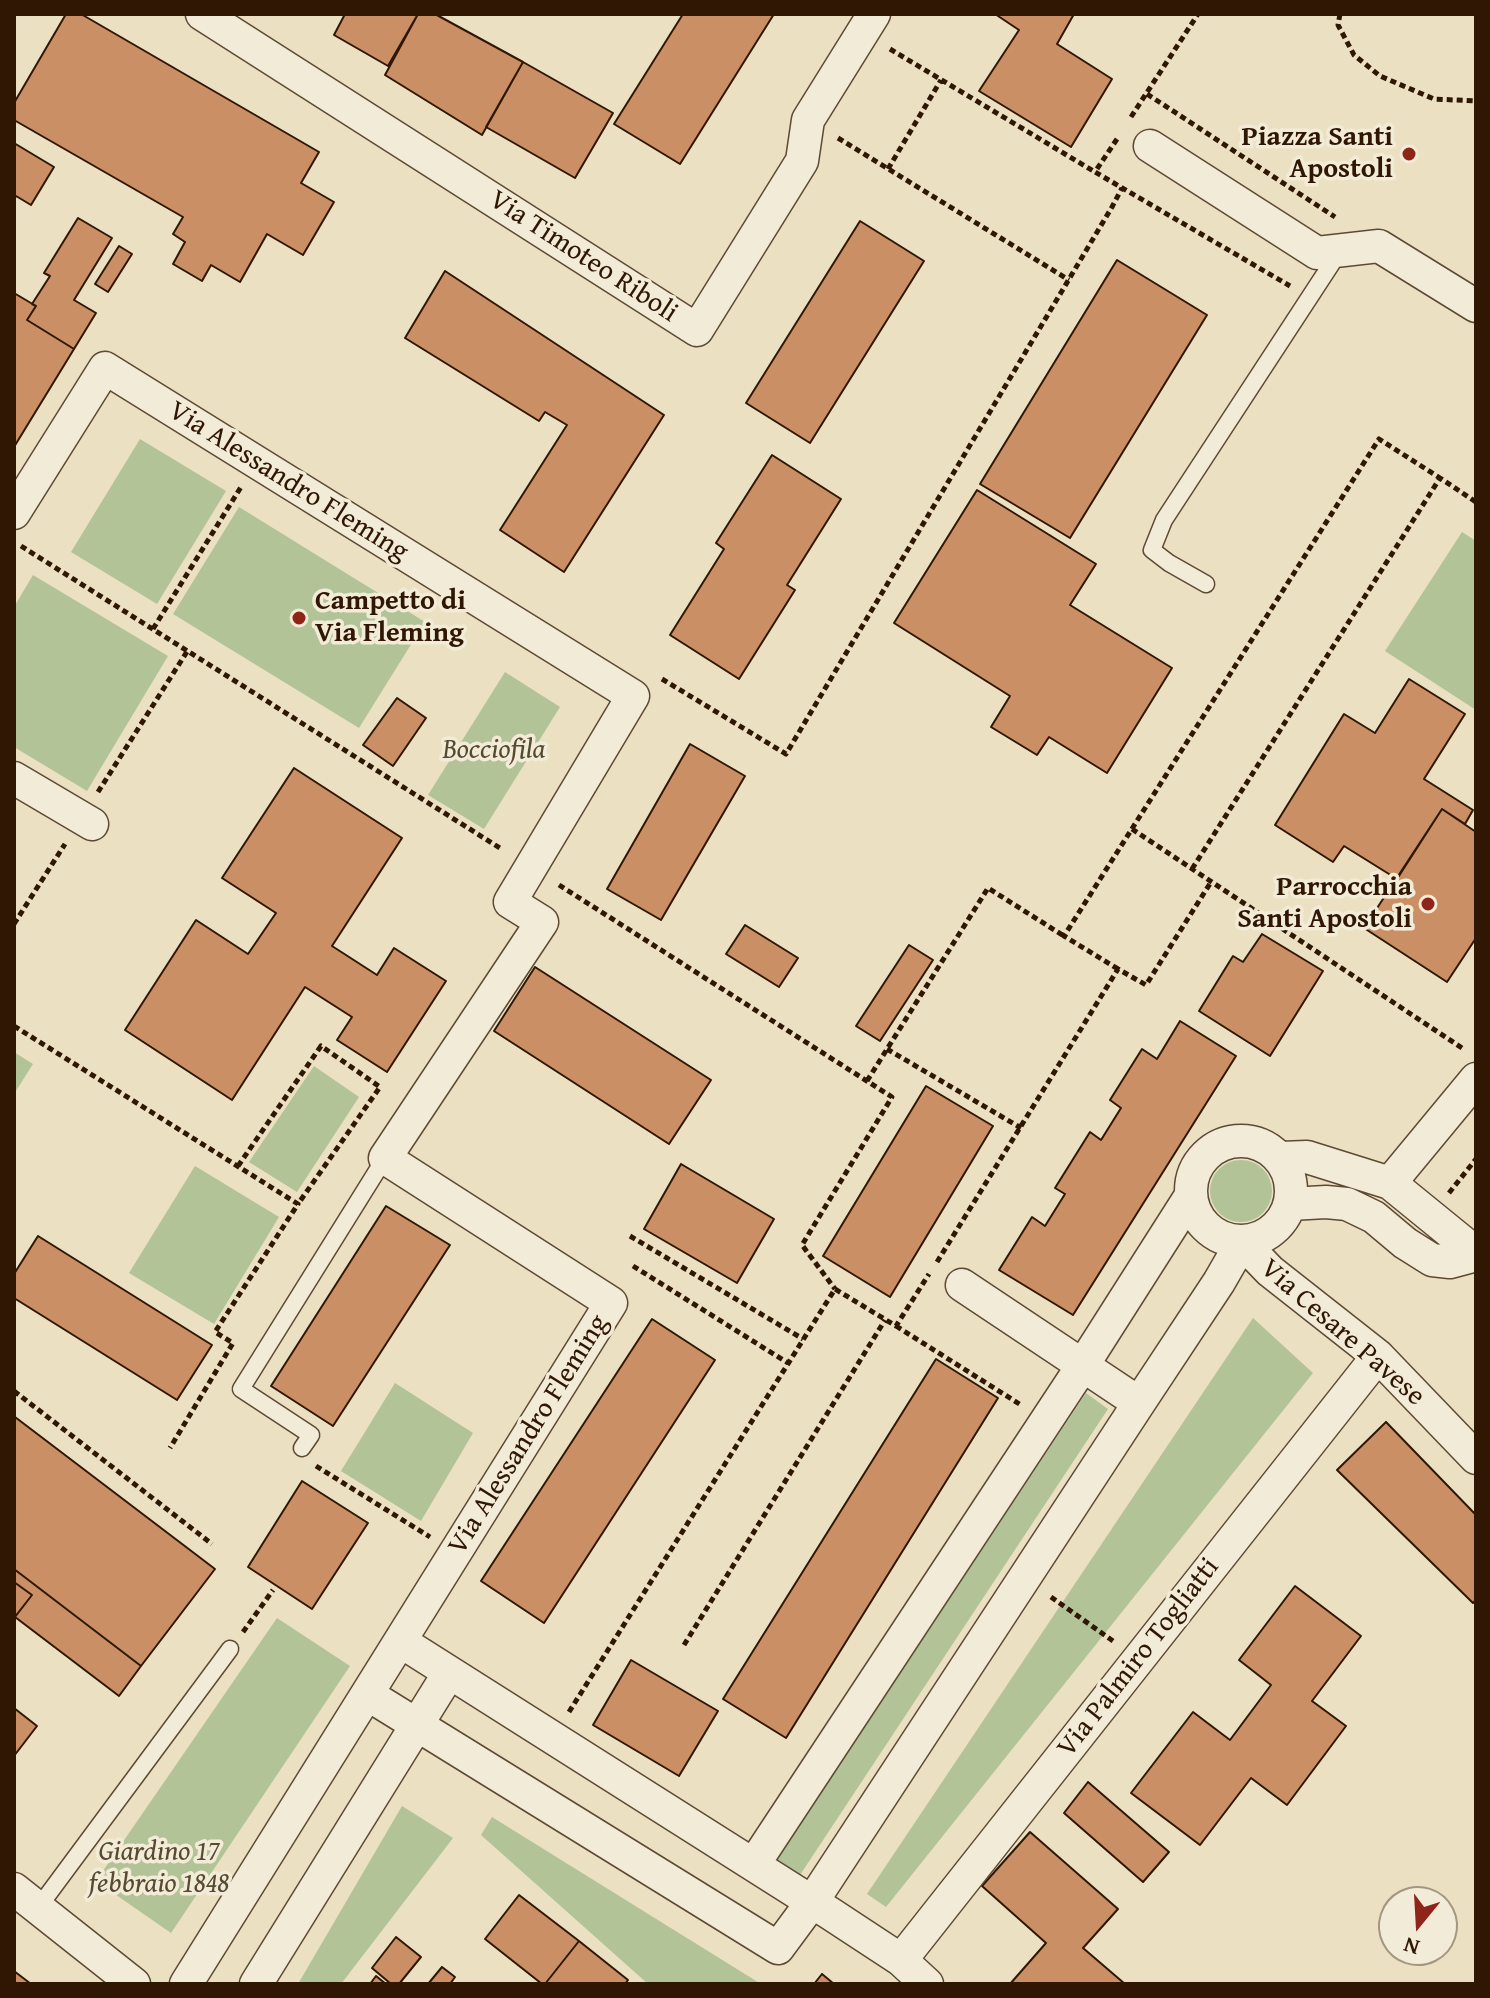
<!DOCTYPE html>
<style>
body{margin:0}
#map{position:relative;width:1490px;height:1998px;overflow:hidden;background:#ebe0c2;font-family:"Gentium Book Plus",serif}
canvas{display:block}
.frame{position:absolute;inset:0;border:16px solid #2f1704;pointer-events:none}
.north{position:absolute;left:1378px;top:1886px;width:80px;height:80px;box-sizing:border-box;background:#f2ebd7;border:2px solid #a49683;border-radius:50%;rotate:198deg;font-size:22px;font-weight:700;line-height:32px;text-align:center;color:#2f1704}
.north::after{content:'';display:block;margin:auto;width:28px;height:36px;background:#8f2418;clip-path:polygon(50% 0,100% 100%,50% 72%,0 100%)}
</style>
<div id="map">
<canvas width="1490" height="1998"></canvas>
<div class="frame"></div>
<div class="north">N</div>
</div>
<script>
const context = document.querySelector('canvas').getContext('2d');
context.lineJoin = 'round';
function fillPath(path, color) { context.fillStyle = color; context.fill(path, 'evenodd'); }
const toPath = rows => new Path2D(rows.map(r => 'M' + r).join(''));
function strokePath(path, color, width, dash) { context.strokeStyle = color; context.lineWidth = width; context.lineCap = dash ? 'butt' : 'round'; context.setLineDash(dash || []); context.stroke(path); }
function drawText(font, color, halo, rows, align = 'center') {
  context.font = font + ' "Gentium Book Plus",serif'; context.lineWidth = 7; context.setLineDash([]); context.textBaseline = 'middle'; context.strokeStyle = halo; context.fillStyle = color; for (const [text, x, y, turn = 0] of rows) {
    context.save(); context.translate(x, y); context.rotate((+turn || 0) * Math.PI / 180); context.textAlign = isNaN(turn) ? turn : align; if (halo) context.strokeText(text, 0, 0); context.fillText(text, 0, 0); context.restore();
  }
}
fillPath(toPath([
 [140,439,226,491,157,604,71,552],
 [239,507,425,622,359,728,173,614],
 [1462,532,1476,541,1476,710,1385,651],
 [33,575,168,656,87,791,14,747,14,607],
 [505,672,560,707,484,829,428,795],
 [14,1052,33,1064,14,1094],
 [314,1066,359,1097,297,1192,249,1162],
 '1210 1191a31 31 0 1 1 62 0a31 31 0 1 1-62 0Z',
 [195,1166,279,1217,214,1324,129,1273],
 [1253,1318,1313,1373,886,1907,867,1894],
 [395,1383,473,1433,421,1521,341,1471],
 [1086,1393,1108,1409,800,1875,776,1861],
 [277,1618,350,1666,171,1933,96,1881],
 [402,1806,453,1838,341,1984,298,1984],
 [492,1817,761,1984,648,1984,481,1835]
]), '#b2c397');
const building = toPath([
 [66,14,81,14,319,152,301,183,334,202,303,255,267,234,240,282,211,265,202,281,173,264,185,242,173,234,183,217,14,120,14,103,66,14],
 [345,14,418,14,388,66,334,35,345,14],
 [418,14,435,14,523,62,482,135,385,75,418,14],
 [683,14,774,14,680,164,614,124,683,14],
 [995,14,1074,14,1057,44,1112,79,1071,147,979,91,1019,30,995,14],
 [523,62,613,113,575,178,486,127,523,62],
 [14,143,54,167,31,205,16,196,14,199,14,143],
 [78,218,112,238,74,300,96,313,74,349,27,320,36,306,32,304,50,276,44,273,78,218],
 [860,221,924,261,810,443,746,403,860,221],
 [119,246,132,254,108,292,95,284,119,246],
 [1117,260,1207,315,1070,538,980,484,1117,260],
 [445,271,664,415,564,572,500,530,567,425,545,412,539,421,405,338,445,271],
 [14,293,36,306,27,320,74,349,14,447,14,293],
 [772,455,841,499,787,585,795,590,739,679,670,635,724,549,716,543,772,455],
 [977,490,1096,564,1070,605,1172,668,1107,773,1049,737,1037,755,991,727,1010,696,894,623,977,490],
 [1409,679,1465,714,1424,779,1473,810,1465,824,1442,809,1397,879,1344,846,1333,862,1275,825,1344,714,1375,733,1409,679],
 [397,698,426,718,393,766,363,745,397,698],
 [690,744,745,776,661,920,607,889,690,744],
 [294,768,402,838,332,946,377,975,394,948,446,981,387,1072,337,1040,352,1017,305,987,232,1100,125,1030,196,920,248,954,276,913,222,878,294,768],
 [1442,809,1476,832,1476,938,1447,982,1364,928,1442,809],
 [745,925,798,958,779,987,726,954,745,925],
 [1262,934,1323,971,1270,1056,1199,1011,1233,956,1243,962,1262,934],
 [909,945,933,960,880,1041,856,1026,909,945],
 [535,967,711,1080,669,1144,494,1031,535,967],
 [1180,1021,1236,1056,1073,1315,999,1270,1032,1217,1045,1226,1065,1194,1055,1188,1090,1132,1101,1140,1121,1108,1110,1100,1142,1049,1157,1059,1180,1021],
 [926,1086,993,1126,890,1297,823,1256,926,1086],
 [681,1164,774,1219,737,1283,644,1229,681,1164],
 [386,1206,450,1245,333,1426,271,1386,386,1206],
 [38,1236,212,1345,177,1400,14,1298,14,1274,38,1236],
 [652,1319,715,1360,544,1623,481,1581,652,1319],
 [936,1359,998,1398,786,1738,723,1699,936,1359],
 [15,1417,215,1569,141,1666,14,1569,15,1417],
 [1386,1422,1476,1515,1476,1600,1473,1603,1337,1470,1386,1422],
 [302,1481,368,1523,312,1609,248,1567,302,1481],
 [14,1569,141,1666,119,1696,15,1617,32,1595,14,1582,14,1569],
 [14,1582,32,1595,14,1618,14,1582],
 [1295,1586,1361,1636,1312,1701,1346,1726,1287,1805,1251,1778,1200,1845,1131,1793,1193,1712,1230,1740,1271,1685,1239,1660,1295,1586],
 [631,1660,718,1711,679,1776,593,1725,631,1660],
 [14,1708,37,1726,14,1756,14,1708],
 [1088,1782,1169,1852,1143,1882,1064,1813,1088,1782],
 [1030,1832,1118,1909,1083,1948,1125,1984,1010,1984,1046,1943,982,1886,1030,1832],
 [519,1895,579,1941,545,1984,542,1984,485,1939,519,1895],
 [396,1937,421,1957,399,1984,391,1984,372,1968,396,1937],
 [579,1941,628,1980,625,1984,545,1984,579,1941],
 [442,1967,455,1977,450,1984,428,1984,442,1967],
 [14,1971,31,1984,14,1984,14,1971],
 [822,1974,834,1984,814,1984,822,1974],
 [376,1976,386,1984,370,1984,376,1976]
]);
fillPath(building, '#cb8f66');
strokePath(building, '#2f1704', 2);
const service = toPath([
 [1206,584,1169,563,1152,550,1164,520,1332,263],
 [302,1448,311,1435,241,1389,385,1158],
 [38,1908,230,1649]
]);
const minor = toPath([
 [202,14,697,330,802,161,808,120,874,14],
 [1150,146,1317,253,1379,246,1476,306],
 [14,513,105,368,633,696,510,902,542,922,385,1158,611,1303,186,1984],
 [14,778,92,824],
 '1191 1191a50 50 0 1 1 100 0a50 50 0 1 1-100 0Z',
 [1280,1158,1307,1157,1390,1183,1476,1253],
 [1390,1183,1476,1079],
 [1290,1204,1326,1202,1347,1204,1374,1217,1405,1243,1432,1260,1450,1262,1476,1255],
 [1242,1242,1270,1271,1378,1356,1476,1458],
 [962,1285,1139,1403],
 [400,1641,831,1914,901,1960,927,1984],
 [367,1694,778,1948,812,1902,1139,1403,1219,1282,1242,1242],
 [754,1864,1083,1365,1190,1197],
 [14,1889,134,1984],
 [901,1960,1378,1356],
 [256,1984,449,1673]
]);
strokePath(service, '#5e4934', 19);
strokePath(minor, '#5e4934', 35);
strokePath(toPath([
 [1340,14,1338,25,1354,55,1380,76,1434,99,1476,101],
 [890,49,1095,172],
 [1147,94,1335,217],
 [1131,117,1198,14],
 [838,138,1069,280],
 [1117,139,1095,172,1290,286],
 [888,169,941,80],
 [21,546,503,850],
 [153,629,241,487],
 [662,679,786,754,1112,207,1122,188],
 [98,792,188,650],
 [1132,829,1465,1050],
 [1192,869,1440,478,1476,502],
 [559,885,892,1097,802,1245,835,1289],
 [14,924,65,844],
 [1118,969,1064,936,1379,439,1440,478],
 [14,1026,298,1204,215,1332,233,1343,170,1448],
 [887,1049,1021,1128],
 [867,1081,988,888,1064,936],
 [238,1166,321,1046,380,1087,298,1204],
 [1449,1193,1476,1159],
 [630,1236,803,1339],
 [937,1262,1118,969,1146,985,1211,882],
 [633,1266,788,1363],
 [896,1326,1021,1405],
 [14,1391,212,1544],
 [316,1466,430,1537],
 [1051,1597,1113,1641],
 [243,1632,273,1590],
 [684,1645,885,1320],
 [569,1712,835,1289,896,1326,929,1274]
]), '#2f1704', 5, [6, 4]);
strokePath(service, '#f2ebd7', 16);
strokePath(minor, '#f2ebd7', 32);
for (const [x, y, r, color] of [
 [1409,154,8,"#8f2418"],
 [299,618,8,"#8f2418"],
 [1428,904,8,"#8f2418"]
]) { const dot = new Path2D(); dot.arc(x, y, r, 0, 2 * Math.PI); context.fillStyle = color; context.fill(dot); strokePath(dot, '#f2ebd7', 3); }
drawText('bold 28px', '#2f1704', '#f2ebd7', [
 ["Piazza Santi",1393,138],
 ["Apostoli",1393,170],
 ["Campetto di",315,602,"left"],
 ["Via Fleming",315,634,"left"],
 ["Parrocchia",1412,888],
 ["Santi Apostoli",1412,920]
], 'right');
drawText('28px', '#2f1704', '#f2ebd7', [
 ["Via Timoteo Riboli",583,257,33],
 ["Via Alessandro Fleming",288,482,32],
 ["Via Cesare Pavese",1342,1333,41],
 ["Via Alessandro Fleming",529,1435,-58],
 ["Via Palmiro Togliatti",1139,1658,-52]
]);
drawText('italic 28px', '#564b30', '#f2ebd7', [
 ["Bocciofila",494,751],
 ["Giardino 17",159,1853],
 ["febbraio 1848",159,1885]
]);
</script>
